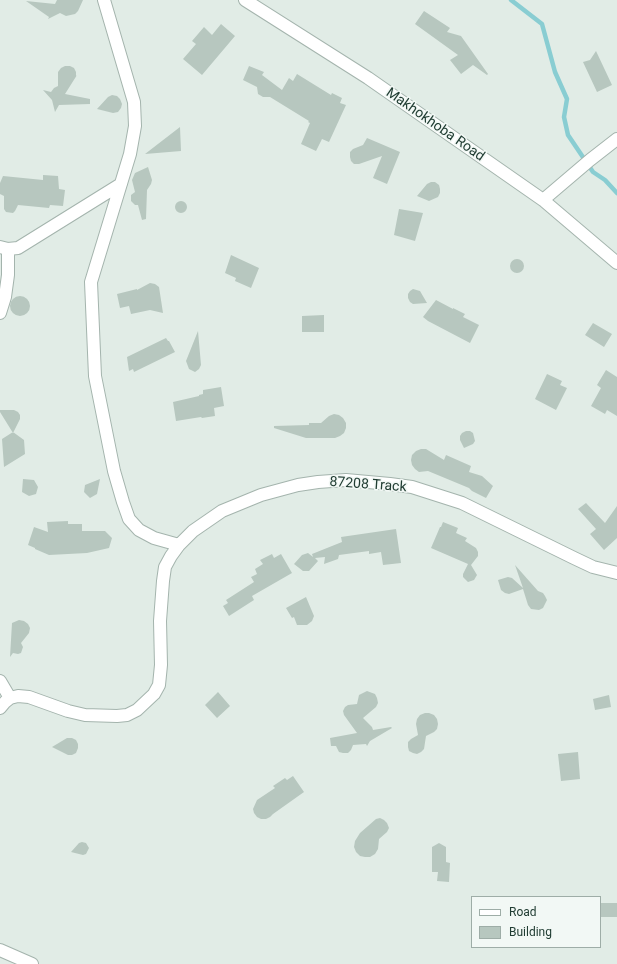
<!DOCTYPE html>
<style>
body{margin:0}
#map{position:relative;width:617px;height:964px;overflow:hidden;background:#e1ece6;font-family:Roboto,sans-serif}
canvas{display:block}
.legend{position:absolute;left:471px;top:896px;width:130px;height:52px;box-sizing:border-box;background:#f2f8f5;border:1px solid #9eada7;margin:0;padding:5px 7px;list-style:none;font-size:12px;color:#213d33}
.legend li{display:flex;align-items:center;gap:8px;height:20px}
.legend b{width:20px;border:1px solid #9eada7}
</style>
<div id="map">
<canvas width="617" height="964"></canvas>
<ul class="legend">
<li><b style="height:5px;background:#fff"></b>Road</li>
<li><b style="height:11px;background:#b7c7bf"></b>Building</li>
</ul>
</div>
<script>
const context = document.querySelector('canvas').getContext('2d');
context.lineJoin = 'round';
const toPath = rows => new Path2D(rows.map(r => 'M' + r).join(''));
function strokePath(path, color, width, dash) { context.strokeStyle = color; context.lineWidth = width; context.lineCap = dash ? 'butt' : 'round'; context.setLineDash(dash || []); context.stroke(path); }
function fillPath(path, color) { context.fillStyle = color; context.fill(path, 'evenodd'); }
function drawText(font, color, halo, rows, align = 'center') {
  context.font = font + ' Roboto,sans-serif'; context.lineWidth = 3; context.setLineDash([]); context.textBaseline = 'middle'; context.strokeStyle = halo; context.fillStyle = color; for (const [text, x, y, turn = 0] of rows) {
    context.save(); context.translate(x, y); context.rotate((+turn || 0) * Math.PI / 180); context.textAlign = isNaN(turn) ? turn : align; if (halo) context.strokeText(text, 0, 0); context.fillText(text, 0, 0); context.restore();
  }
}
strokePath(toPath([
 [511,0,542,24,555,72,567,99,564,117,568,135,593,172,605,180,617,193]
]), '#89cdd2', 4.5);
fillPath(toPath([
 [57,0,83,0,78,11,75,14,66,16,60,13,48,19,49,17,26,1,55,4],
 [424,11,450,28,447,32,461,36,488,74,487,75,473,65,461,74,450,60,458,55,415,24],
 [221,24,235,36,202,75,183,59,196,44,192,41,204,27,212,35],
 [596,51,612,85,597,92,583,62,590,60],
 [65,66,70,66,74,68,76,72,76,76,77,75,65,94,90,99,90,104,59,105,55,112,52,100,43,90,51,92,54,88,58,86,58,72,61,68],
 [249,66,264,72,262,75,282,90,289,78,293,81,297,74,331,95,332,93,342,98,340,103,346,105,329,142,322,139,316,151,301,144,310,123,308,122,309,121,270,97,263,97,258,94,257,87,243,80],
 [112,95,117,96,120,99,122,104,121,108,118,112,113,113,97,109,108,97],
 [180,127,181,151,145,154],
 [367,138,400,152,387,184,373,178,382,156,359,164,354,164,351,161,350,157,350,152,353,149,363,145],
 [148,167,152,180,151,184,147,190,146,219,142,220,138,205,135,205,131,201,131,195,135,192,132,180,135,173],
 [43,175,58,176,59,189,65,190,63,206,50,205,49,208,18,205,15,211,13,213,6,212,4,209,4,196,0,194,0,183,3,176,43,180],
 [431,182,435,182,439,185,440,189,440,193,438,197,429,201,417,196,427,184],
 '175 207a6 6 0 1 1 12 0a6 6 0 1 1-12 0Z',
 [399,209,423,213,415,241,394,235],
 [231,255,259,268,251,288,235,281,236,278,225,273],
 '510 266a7 7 0 1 1 14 0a7 7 0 1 1-14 0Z',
 [150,283,155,284,159,287,163,313,150,310,131,314,129,306,120,308,117,294,137,289,137,290],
 [413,289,420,291,427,303,413,304,410,302,408,298,408,294,410,291],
 '10 306a10 10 0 1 1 20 0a10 10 0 1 1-20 0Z',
 [436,300,453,309,453,308,465,314,463,317,479,325,470,343,428,321,423,317],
 [324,315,324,332,302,332,302,316],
 [593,323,612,334,604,347,585,335],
 [198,331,201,365,199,369,195,372,189,369,186,361],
 [166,338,168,341,169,341,175,352,134,372,133,369,129,371,127,357],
 [606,370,617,377,617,416,607,410,605,414,591,406,601,388,597,385],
 [547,374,562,381,560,385,567,388,556,410,535,399],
 [221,387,224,406,214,408,215,416,202,418,201,417,176,421,173,402,199,396,199,395,203,394,203,390],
 [0,410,14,410,18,412,20,415,20,419,13,433,0,412],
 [334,414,339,415,343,418,346,423,346,428,344,433,340,436,335,438,306,438,274,428,274,426,309,425,309,423,321,423,329,416],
 [466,431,470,431,473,433,475,441,473,444,464,448,460,440,460,436,462,433],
 [13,432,24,440,25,454,4,467,2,439],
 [421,449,426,449,444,460,446,455,471,466,469,472,482,476,493,486,486,498,472,491,469,488,428,471,419,472,415,469,412,465,411,460,412,455,416,451],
 [23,479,34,480,38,487,36,494,29,496,22,492],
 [100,479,97,494,90,498,84,492,85,485],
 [586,503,605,523,617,506,617,538,604,550,590,534,596,529,578,509],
 [68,521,68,524,82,524,82,531,105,531,112,538,109,548,87,553,49,555,35,549,35,548,28,545,34,527,48,532,47,522],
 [443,522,458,528,456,533,467,538,465,541,476,548,478,552,478,556,471,565,477,575,474,580,468,582,463,577,463,574,468,564,431,548,440,527,441,527],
 [396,529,401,563,383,565,381,552,369,554,369,551,339,555,338,559,324,564,325,557,315,558,318,561,309,571,303,571,294,564,302,555,308,553,313,557,312,554,342,542,341,537],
 [272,554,274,558,281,554,292,573,252,596,254,600,229,616,223,606,228,603,226,600,254,582,251,577,257,574,255,569,263,564,260,560],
 [515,565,538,591,543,593,545,596,547,600,543,608,539,610,531,609,528,605,523,589,509,594,505,593,501,590,498,580,508,577,512,578,523,588],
 [306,597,314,616,312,621,307,625,297,625,294,617,292,618,286,608],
 [19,620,24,621,28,624,30,628,29,633,21,643,23,647,21,653,18,654,13,653,10,657,12,623],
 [367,691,375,694,377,698,378,703,376,707,363,718,372,727,373,730,391,727,392,728,370,741,367,746,366,744,353,745,351,750,348,753,343,753,339,752,336,746,331,746,330,738,357,733,344,715,343,711,345,707,348,705,357,704,359,695],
 [218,692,230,706,217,718,205,705],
 [609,695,611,707,595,710,593,699],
 [425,713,429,713,434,715,437,719,438,724,437,729,434,732,426,736,424,749,421,752,417,754,413,753,409,751,408,747,408,742,411,739,418,735,416,724,417,719,420,715],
 [67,738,72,738,76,740,78,744,78,748,76,753,72,755,68,755,52,747],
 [578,752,580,779,561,781,558,754],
 [293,776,304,792,273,814,270,817,266,819,261,819,257,817,254,813,253,809,257,800,275,788,273,786,285,778,287,780],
 [380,818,384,820,387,823,389,828,387,832,379,839,378,849,375,854,370,857,365,857,360,856,356,852,354,847,355,841,360,833,376,819],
 [82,842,86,843,89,848,86,854,83,855,71,852,79,843],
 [439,843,446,847,446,862,450,863,449,882,437,881,438,872,432,872,432,847],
 [601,903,617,903,617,917,600,917]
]), '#b7c7bf');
const minor = toPath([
 [104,0,134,102,135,126,130,154,91,282,95,376,114,471,123,502,129,519,139,530,154,538,179,545],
 [0,247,8,249,18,248,121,184],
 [0,313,5,297,8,275,8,249],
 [0,681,10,698],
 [0,708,5,702,10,698,18,696,29,697,68,711,85,715,117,716,127,715,137,710,154,694,159,685,161,665,160,621,163,581,165,567,171,556,179,545,193,531,222,511,261,495,298,485,318,482,346,480,390,484,412,487,462,503,574,558,593,567,617,573],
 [0,950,32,964]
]);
const tertiary = toPath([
 [245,0,368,78,543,200,617,263],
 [543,200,590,160,617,139]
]);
strokePath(minor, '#a4b4ad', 14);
strokePath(tertiary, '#a4b4ad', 14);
strokePath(minor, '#fff', 12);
strokePath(tertiary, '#fff', 12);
drawText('14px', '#213d33', '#f2f8f5', [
 ["Makhokhoba Road",435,125,35],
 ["87208 Track",368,485,4]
]);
</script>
